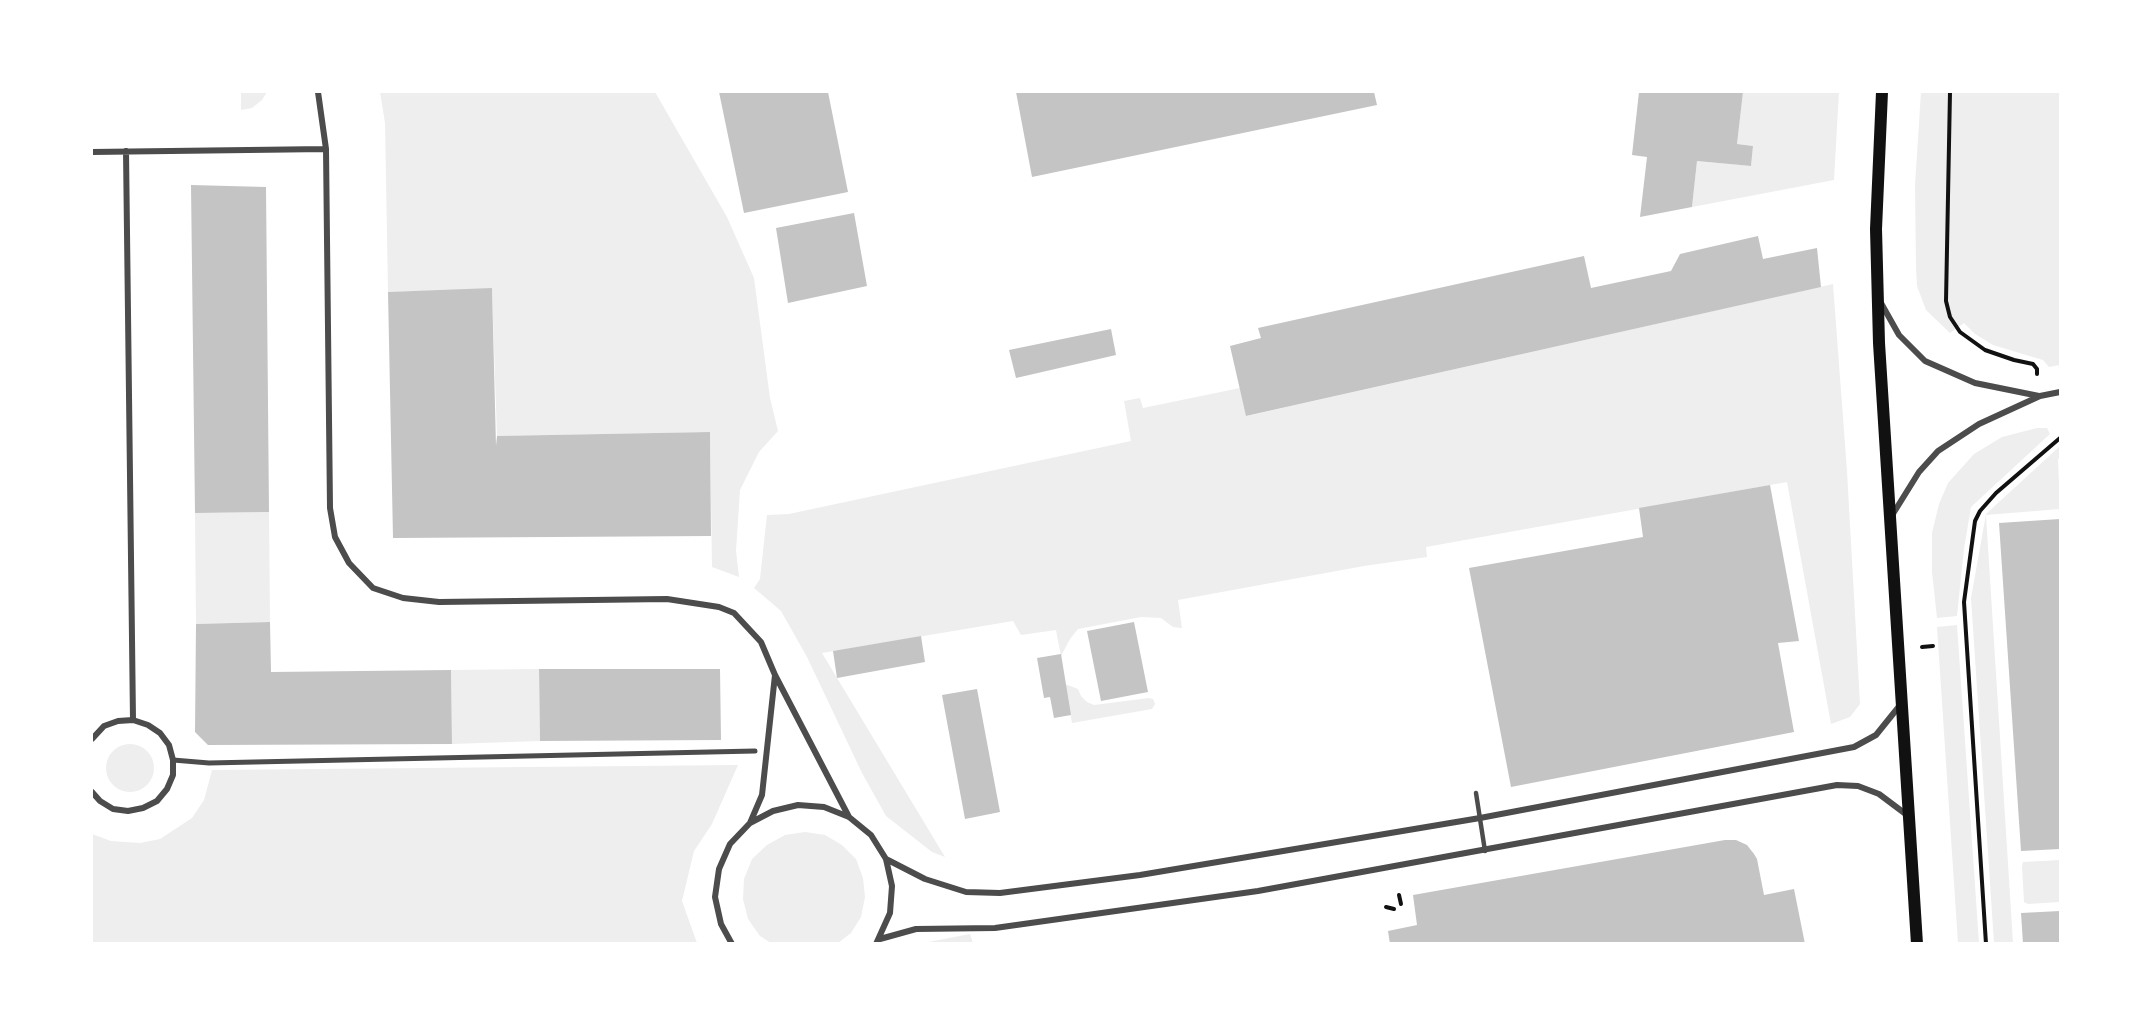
<!DOCTYPE html>
<style>
body{margin:0}
#map{position:relative;width:2152px;height:1035px;overflow:hidden;background:#fff;font-family:"Nunito Sans",sans-serif}
canvas{display:block}
.frame{position:absolute;inset:0;border:93px solid #fff;pointer-events:none}
</style>
<div id="map">
<canvas width="2152" height="1035"></canvas>
<div class="frame"></div>
</div>
<script>
const context = document.querySelector('canvas').getContext('2d');
context.lineJoin = 'round';
function fillPath(path, color) { context.fillStyle = color; context.fill(path, 'evenodd'); }
const toPath = rows => new Path2D(rows.map(r => 'M' + r).join(''));
function strokePath(path, color, width, dash) { context.strokeStyle = color; context.lineWidth = width; context.lineCap = dash ? 'butt' : 'round'; context.setLineDash(dash || []); context.stroke(path); }
fillPath(toPath([
 [241,92,267,92,262,100,252,108,241,110],
 [380,92,655,92,727,217,754,278,770,398,778,431,759,452,740,490,736,551,739,577,712,567,710,432,497,436,492,289,388,292,385,123],
 [1743,92,1839,92,1834,180,1692,207,1697,161,1751,166,1753,146,1737,144],
 [1921,92,2060,92,2060,365,2049,367,2043,360,1993,345,1975,334,1964,323,1950,333,1926,310,1917,286,1916,268,1915,185],
 [1833,284,1847,471,1860,704,1850,717,1831,724,1787,482,1426,547,1427,557,1364,566,1178,600,1182,628,1173,627,1161,618,1141,617,1078,629,1070,639,1061,656,1056,630,1021,635,1013,621,822,653,945,857,932,852,886,816,862,773,807,657,781,611,754,588,760,579,767,515,789,514,1131,441,1124,401,1140,398,1143,408,1240,388,1247,416],
 [2037,428,2047,428,2050,434,1971,507,1964,549,1957,616,1937,618,1932,572,1932,533,1939,504,1948,483,1974,454,2002,437],
 [2060,446,2060,458,2058,459,2060,509,1986,515,2013,943,1994,943,1971,598,1986,514],
 [269,512,270,622,196,624,195,513],
 [1957,625,1979,943,1958,943,1937,627],
 [539,669,540,741,452,744,451,670],
 [1065,684,1078,689,1081,696,1087,702,1094,705,1149,698,1153,699,1155,704,1152,709,1072,723],
 '106 768a24 24 0 1 1 48 0a24 24 0 1 1-48 0Z',
 [738,765,712,824,694,851,682,901,697,943,92,943,92,834,111,841,140,843,160,839,192,818,204,800,212,770],
 [805,832,825,835,842,845,856,859,863,878,865,897,861,917,851,933,838,943,771,943,760,936,748,919,743,899,744,879,752,859,767,845,785,835],
 [2060,860,2060,902,2028,904,2024,902,2022,866,2023,862],
 [970,934,973,943,923,943]
]), '#eee');
fillPath(toPath([
 [719,92,828,92,848,192,744,213],
 [1016,92,1374,92,1377,105,1032,177],
 [1639,92,1743,92,1737,144,1753,146,1751,166,1697,161,1692,207,1640,217,1647,157,1632,155],
 [191,185,266,187,269,512,195,513],
 [854,213,867,286,788,303,776,228],
 [1758,236,1763,259,1817,248,1821,287,1246,416,1230,346,1261,338,1258,328,1584,256,1591,288,1671,271,1680,254],
 [492,288,496,446,497,436,710,432,711,536,393,538,388,292],
 [1111,329,1116,355,1016,378,1009,350],
 [1770,485,1799,641,1778,643,1794,732,1511,787,1469,568,1643,537,1639,508],
 [2060,519,2060,849,2021,851,1999,523],
 [270,622,271,672,451,670,452,744,208,745,195,732,196,624],
 [1134,622,1148,692,1101,701,1087,631],
 [921,636,925,662,837,678,833,651],
 [1061,654,1071,715,1054,718,1050,697,1044,698,1037,658],
 [539,669,720,669,721,740,540,741],
 [977,689,1000,812,965,819,942,695],
 [1725,840,1736,840,1747,845,1754,854,1757,859,1764,895,1794,889,1805,944,1390,944,1388,931,1417,925,1413,895],
 [2060,911,2060,944,2023,944,2021,913]
]), '#c4c4c4');
strokePath(toPath([
 [1950,92,1946,301,1950,317,1960,332,1985,350,2014,360,2033,364,2037,369,2037,374],
 [1922,647,1933,646],
 [1399,895,1401,904],
 [1386,907,1394,909],
 [1986,944,1964,602,1975,521,1980,511,1996,493,2060,438]
]), '#111', 4);
strokePath(toPath([
 [1476,793,1485,851]
]), '#4c4c4c', 4.5);
strokePath(toPath([
 [173,760,209,763,755,751]
]), '#4c4c4c', 5);
strokePath(toPath([
 [318,92,326,149,330,508,335,537,349,563,373,588,403,598,439,602,667,599,719,607,734,613,761,642,775,675,849,817],
 [126,151,133,720],
 [92,152,326,149],
 [1881,303,1899,335,1925,361,1975,383,2039,396],
 [1891,517,1919,472,1938,451,1979,424,2040,396,2060,392],
 [92,739,104,726,118,721,133,720,148,725,160,733,169,745,173,760,173,775,167,789,157,801,143,808,128,811,113,809,100,801,92,792],
 [750,823,762,795,775,675],
 [886,859,925,879,966,892,1000,893,1140,875,1480,818,1854,747,1876,735,1901,704],
 [880,939,916,929,995,928,1258,891,1837,785,1858,786,1879,794,1907,815],
 [732,944,721,924,715,897,719,869,730,844,750,823,773,811,798,805,824,807,849,817,871,835,886,859,892,886,890,913,876,944]
]), '#4c4c4c', 6);
strokePath(toPath([
 [1882,92,1876,229,1879,343,1917,944]
]), '#111', 12);
</script>
